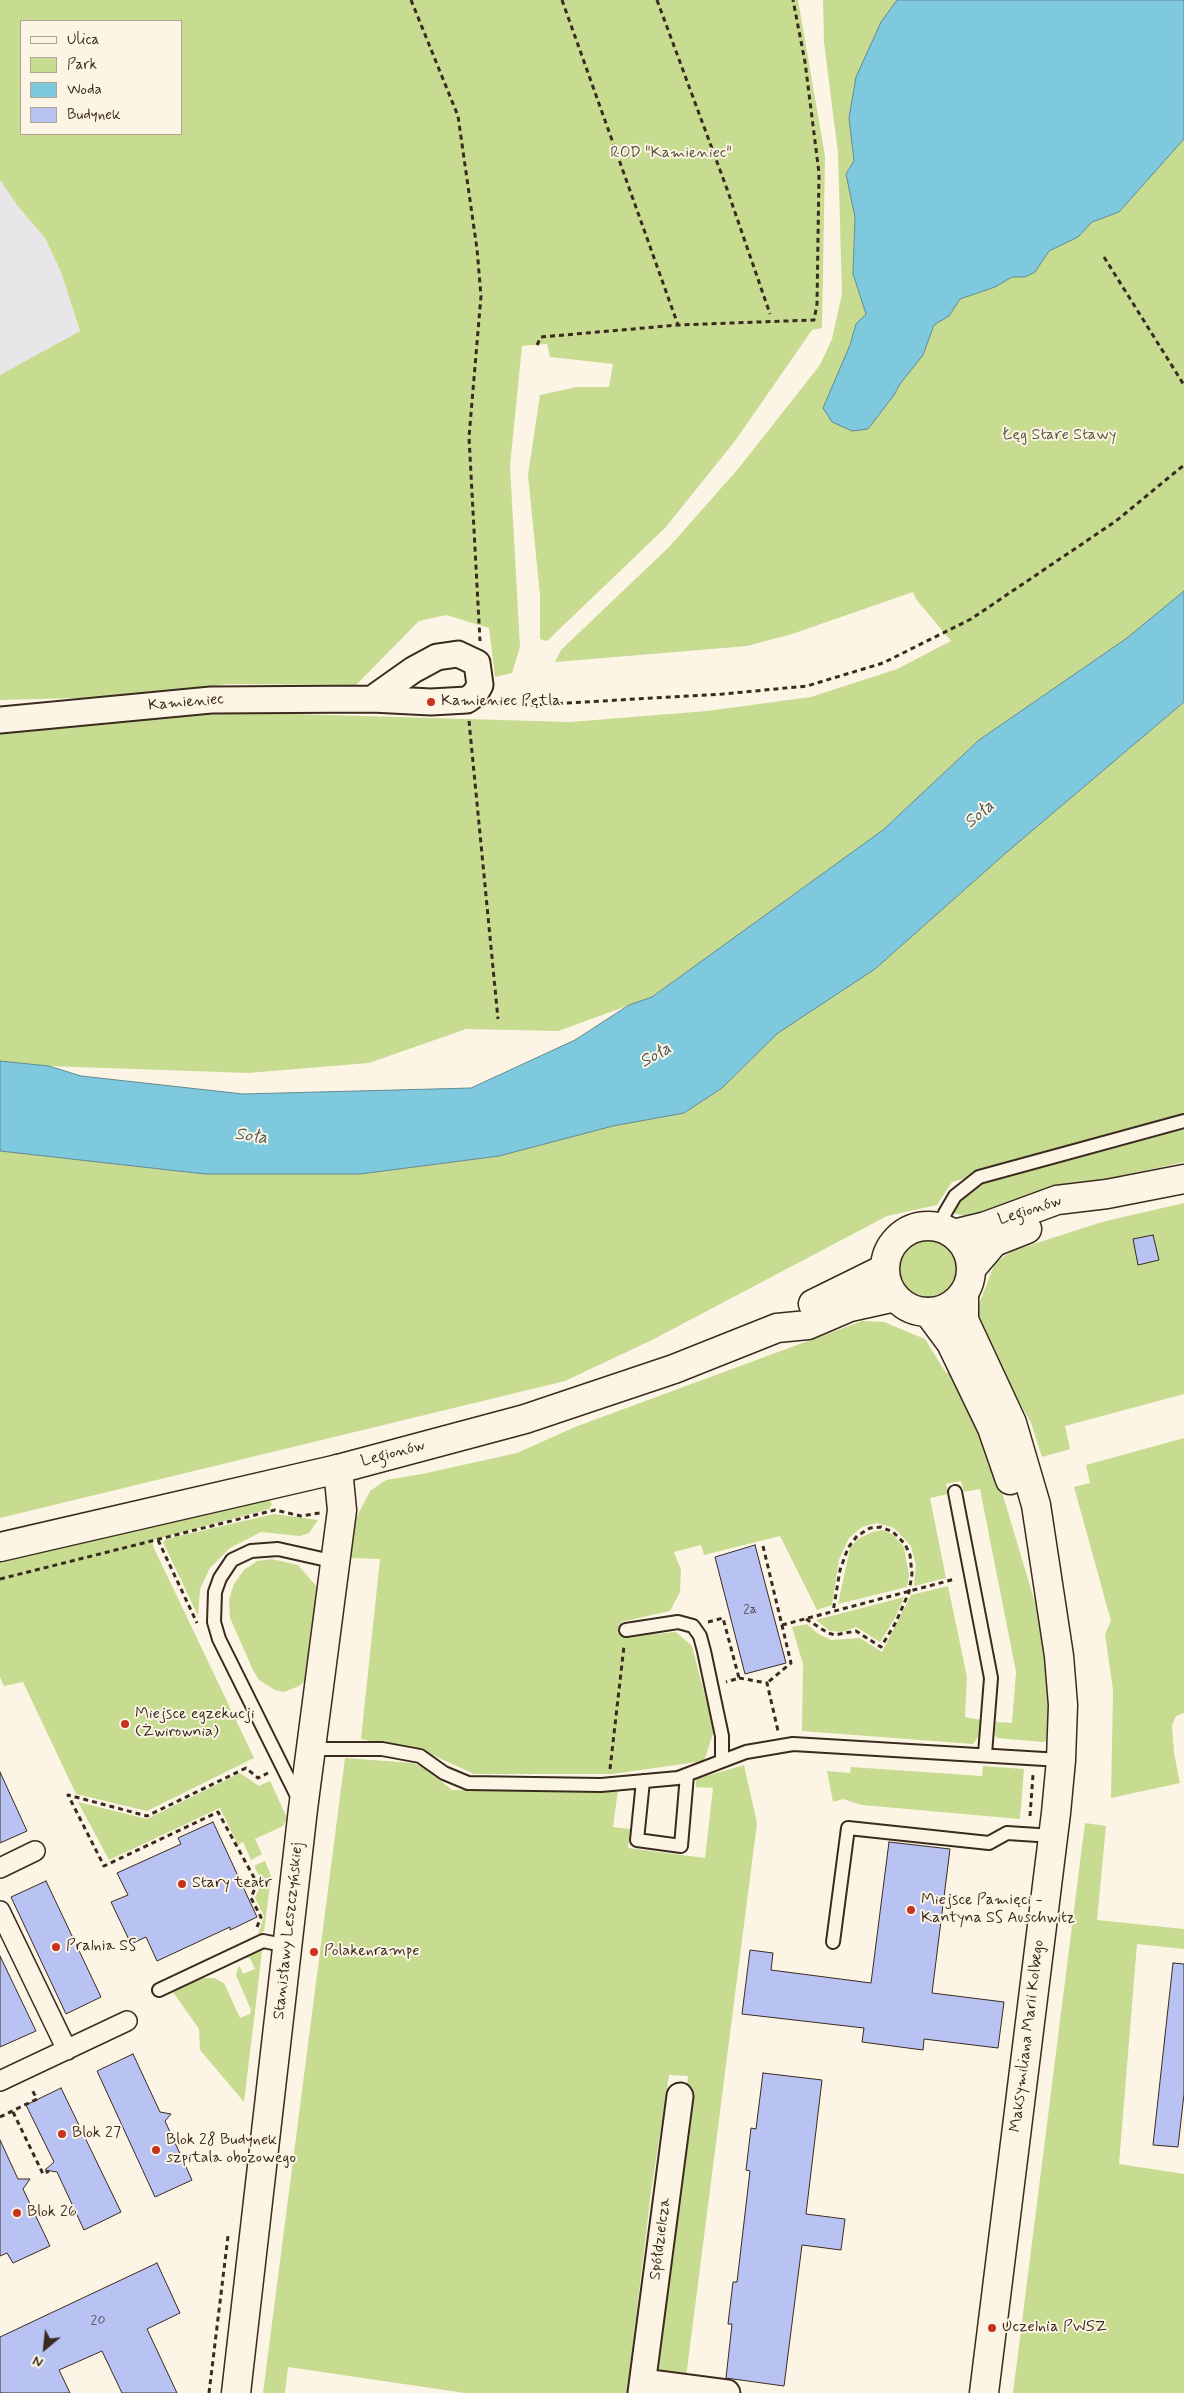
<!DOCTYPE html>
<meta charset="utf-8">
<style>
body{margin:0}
#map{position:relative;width:1184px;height:2393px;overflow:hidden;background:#fcf5e5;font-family:Mynerve,sans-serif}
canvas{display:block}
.legend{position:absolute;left:20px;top:20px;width:162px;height:115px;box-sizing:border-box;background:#fcf5e5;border:1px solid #afa495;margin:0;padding:6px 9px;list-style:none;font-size:15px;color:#3b2a1e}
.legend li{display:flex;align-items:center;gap:10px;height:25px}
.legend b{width:25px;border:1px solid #afa495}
.north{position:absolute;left:20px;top:2323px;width:50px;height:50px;-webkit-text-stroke:4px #fcf5e5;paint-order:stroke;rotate:208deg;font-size:14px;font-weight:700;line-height:20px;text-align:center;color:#3b2a1e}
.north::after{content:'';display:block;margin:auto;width:18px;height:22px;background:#3b2a1e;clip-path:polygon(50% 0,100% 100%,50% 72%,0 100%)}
</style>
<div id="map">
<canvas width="1184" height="2393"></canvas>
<ul class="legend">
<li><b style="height:6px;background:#fcf5e5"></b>Ulica</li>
<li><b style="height:14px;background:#c7db91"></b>Park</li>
<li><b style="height:14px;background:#7ec9dd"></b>Woda</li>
<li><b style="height:14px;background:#b8c2f3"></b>Budynek</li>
</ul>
<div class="north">N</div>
</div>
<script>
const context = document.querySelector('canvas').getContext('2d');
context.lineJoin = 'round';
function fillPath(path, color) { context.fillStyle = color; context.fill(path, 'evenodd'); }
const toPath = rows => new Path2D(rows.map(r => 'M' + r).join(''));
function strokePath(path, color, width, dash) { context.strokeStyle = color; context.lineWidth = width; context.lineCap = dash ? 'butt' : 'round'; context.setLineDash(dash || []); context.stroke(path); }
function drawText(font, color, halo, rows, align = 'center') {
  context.font = font + ' Mynerve,sans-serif'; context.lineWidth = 4; context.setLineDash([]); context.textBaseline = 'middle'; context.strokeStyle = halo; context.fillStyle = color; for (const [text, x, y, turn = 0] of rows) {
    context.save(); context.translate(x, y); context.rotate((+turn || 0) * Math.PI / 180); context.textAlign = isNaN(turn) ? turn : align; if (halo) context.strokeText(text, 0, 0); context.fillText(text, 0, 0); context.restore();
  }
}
fillPath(toPath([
 [0,180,17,205,45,238,61,272,80,331,0,375]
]), '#e8e6e9');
fillPath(toPath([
 [0,0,798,0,825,156,822,328,812,330,735,441,665,528,547,641,540,639,540,596,528,475,540,395,577,387,609,387,613,364,550,357,547,344,522,346,510,466,520,647,512,673,495,677,489,628,446,615,419,621,356,685,227,684,150,696,0,700,0,375,80,331,61,272,45,238,17,205,0,180],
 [21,21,181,21,181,134,21,134],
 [823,0,897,0,881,22,849,118,854,162,846,174,855,217,853,274,866,314,856,324,850,345,894,395,900,384,923,355,934,325,949,316,960,299,995,287,1012,277,1025,276,1035,272,1049,251,1078,237,1092,222,1119,212,1184,139,1184,591,1127,638,979,740,883,830,652,997,558,1031,466,1029,369,1063,248,1073,49,1066,0,1061,0,728,225,712,570,722,707,711,811,697,897,669,951,641,916,599,913,592,792,634,747,646,555,662,561,650,669,547,738,469,820,365,832,339,842,294,838,153,824,42],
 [1184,702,1184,1114,952,1182,937,1205,887,1216,652,1340,565,1381,0,1518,0,1151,205,1174,360,1174,499,1156,613,1126,684,1113,722,1088,778,1033,875,969,1007,852],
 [1184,1126,1184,1162,1029,1196,974,1218,953,1213,965,1193,977,1183],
 [1184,1203,1184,1394,1065,1426,1070,1449,1042,1457,1031,1423,977,1325,977,1309,995,1263,1012,1251,1102,1222],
 '899 1268a29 29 0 1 1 58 0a29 29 0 1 1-58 0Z',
 [862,1321,884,1322,925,1339,946,1373,954,1371,985,1435,1036,1606,1048,1669,1050,1740,1043,1742,997,1738,995,1734,996,1722,1012,1723,1016,1672,980,1489,964,1492,961,1481,946,1484,948,1494,930,1498,946,1578,914,1586,916,1565,911,1546,894,1528,877,1523,862,1527,849,1538,839,1560,832,1605,817,1610,780,1536,704,1555,701,1545,674,1552,681,1570,680,1592,670,1611,621,1622,622,1637,676,1632,692,1646,714,1731,704,1761,612,1774,474,1774,426,1752,361,1739,380,1559,347,1558,349,1532,370,1491,386,1480,422,1474,517,1453,575,1427],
 [1184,1438,1184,1713,1176,1716,1172,1725,1174,1753,1180,1783,1111,1798,1113,1690,1105,1634,1111,1621,1074,1487,1090,1483,1086,1465],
 [269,1500,272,1504,269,1509,153,1540,153,1546,254,1758,147,1811,76,1794,23,1682,4,1686,0,1677,0,1560,22,1553],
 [274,1514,318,1520,309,1533,300,1536,261,1532,230,1548,210,1568,200,1589,198,1616,163,1542,166,1539],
 [882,1530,892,1534,904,1547,909,1575,907,1587,838,1604,850,1548,858,1539,872,1532],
 [272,1559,298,1565,317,1587,321,1603,311,1676,299,1686,284,1692,275,1690,259,1680,253,1670,230,1618,229,1600,234,1584,244,1570,257,1561],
 [948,1586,967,1677,965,1717,981,1720,979,1736,973,1744,802,1731,803,1664,792,1627,807,1624,817,1633,831,1640,860,1638,882,1652,911,1595],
 [904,1597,895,1618,880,1642,856,1627,842,1632,830,1631,816,1620],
 [345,1758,413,1763,425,1768,452,1790,618,1790,613,1827,630,1829,628,1848,705,1858,713,1788,696,1787,696,1779,744,1765,757,1823,686,2377,658,2373,655,2368,688,2076,669,2075,651,2192,627,2393,465,2393,288,2367,285,2393,263,2393],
 [983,1766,1024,1769,1020,1819,862,1805,843,1799,833,1802,827,1771,850,1773,851,1767,982,1776],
 [240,1773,259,1786,270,1781,287,1818,283,1826,255,1839,262,1854,251,1860,243,1842,238,1845,220,1808,109,1860,78,1802,147,1819],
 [1085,1823,1106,1826,1097,1920,1184,1929,1184,1949,1137,1944,1119,2164,1184,2174,1184,2393,1013,2393],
 [265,1861,271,1876,264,1931,258,1935,264,1916,255,1898,262,1881,254,1866],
 [262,1950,255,2011,244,2102,200,2050,199,2029,173,1992,201,1978,214,1978,224,1983,240,2018,250,2014,251,2010,236,1975,239,1965,243,1974,255,1969,250,1958,246,1958]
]), '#c7db91');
const water = toPath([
 [897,0,1184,0,1184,139,1119,212,1092,222,1078,237,1049,251,1035,272,1025,277,1012,277,995,287,960,299,949,316,934,325,923,355,900,384,894,395,868,429,852,431,832,422,823,408,850,345,856,324,866,314,853,274,855,217,846,174,854,161,849,118,856,77,881,22,897,0],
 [1184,591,1184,702,1007,852,875,969,778,1033,722,1088,684,1113,613,1126,499,1156,360,1174,205,1174,0,1151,0,1061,49,1066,81,1076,243,1094,471,1088,575,1040,629,1005,652,997,883,830,979,740,1127,638,1184,591]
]);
fillPath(water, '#7ec9dd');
strokePath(water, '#638991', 1);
const building = toPath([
 [1153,1235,1159,1260,1138,1265,1133,1239,1153,1235],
 [755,1545,786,1663,745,1674,715,1557,755,1545],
 [0,1772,27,1831,0,1843,0,1772],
 [213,1822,257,1917,230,1930,230,1927,157,1961,146,1937,131,1944,111,1902,128,1895,117,1873,181,1844,178,1838,213,1822],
 [889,1842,950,1849,932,1993,1004,2002,998,2048,924,2039,923,2050,862,2042,864,2028,742,2014,750,1950,773,1953,771,1970,871,1983,889,1842],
 [46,1881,101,1997,66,2014,11,1897,46,1881],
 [0,1956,36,2031,0,2047,0,1956],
 [1173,1963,1184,1964,1184,2094,1178,2147,1153,2145,1173,1963],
 [133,2054,160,2112,171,2114,165,2121,192,2180,155,2197,97,2071,133,2054],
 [763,2073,822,2080,806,2214,845,2219,841,2250,802,2245,784,2386,726,2378,732,2324,728,2324,733,2282,737,2282,750,2171,746,2170,751,2128,756,2129,763,2073],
 [61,2088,121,2212,84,2230,57,2172,45,2170,54,2162,26,2105,61,2088],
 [0,2140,18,2179,30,2179,23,2189,50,2246,13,2263,7,2253,0,2256,0,2140],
 [157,2263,180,2313,147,2329,177,2393,122,2393,102,2351,59,2370,70,2393,0,2393,0,2337,157,2263]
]);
fillPath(building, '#b8c2f3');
strokePath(building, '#3b2a1e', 1);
const service = toPath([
 [941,1227,945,1213,955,1196,979,1177,1184,1121],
 [955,1492,991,1678,985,1754],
 [626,1630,678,1622,693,1626,700,1636,704,1651,722,1736,722,1761],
 [311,1749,382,1749,420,1756,444,1773,468,1783,601,1785,678,1778,746,1752,793,1744,1061,1760],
 [643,1781,637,1840,681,1846,687,1775],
 [299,1800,219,1639,214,1622,215,1592,220,1578,232,1560,251,1551,278,1549,336,1562],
 [833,1942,848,1828,989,1843,1007,1833,1053,1836],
 [159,1990,263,1941,288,1946]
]);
const pedestrian = toPath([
 [0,1868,35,1851],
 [0,1911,67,2050],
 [0,2081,127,2021]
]);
const minor = toPath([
 [0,720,211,700,372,699,431,702,467,700,475,694,480,685,477,663,458,654,437,657,413,670,372,699],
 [643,2382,727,2393],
 [641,2393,680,2096]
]);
const tertiary = toPath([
 [964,1293,964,1320,1012,1423,1036,1505,1059,1656,1063,1705,1061,1760,1056,1813,984,2393],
 [928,1312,951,1343,992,1428,1010,1480],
 [236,2393,303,1809,342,1510,338,1469]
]);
const secondary = toPath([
 '885 1269a43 43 0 1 1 86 0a43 43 0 1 1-86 0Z',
 [953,1234,986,1226,1057,1200,1107,1194,1184,1179],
 [971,1269,994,1242,1027,1229],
 [813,1304,884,1269],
 [0,1547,338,1469,525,1419,674,1369,777,1328,808,1325,850,1307,895,1297]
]);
strokePath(service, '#3b2a1e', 16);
strokePath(pedestrian, '#3b2a1e', 22);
strokePath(minor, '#3b2a1e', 29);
strokePath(tertiary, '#3b2a1e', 31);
strokePath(secondary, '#3b2a1e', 31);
strokePath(toPath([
 [411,0,458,116,477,249,481,296,469,437,480,641],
 [562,0,678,325],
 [657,0,727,189,770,314],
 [1104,257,1184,385],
 [537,345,541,337,678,325,814,320,817,304,819,173,805,62,793,0],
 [495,703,532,705,723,694,807,686,883,663,971,619,1116,521,1184,465],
 [469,721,498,1019],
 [158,1540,197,1623],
 [763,1546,791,1663,767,1683],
 [0,1579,275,1510,301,1516,320,1513],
 [806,1619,828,1633,835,1635,856,1631,881,1647,896,1622,909,1592,912,1574,910,1555,905,1544,893,1532,881,1527,870,1528,857,1536,848,1548,840,1570,833,1612],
 [708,1622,723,1618,739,1678,726,1682],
 [782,1625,955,1579],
 [739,1678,767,1683,778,1731],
 [610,1769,624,1646],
 [1030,1816,1033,1775],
 [257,1927,261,1917,251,1898,257,1883,218,1812,104,1866,68,1795,147,1816,246,1768,258,1778,268,1773],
 [13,2112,43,2174,49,2171],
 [0,2117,37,2099,31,2088],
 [209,2393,228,2236,231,2235]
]), '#3b2a1e', 3, [5, 4]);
strokePath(service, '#fcf5e5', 12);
strokePath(pedestrian, '#fcf5e5', 19);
strokePath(minor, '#fcf5e5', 25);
strokePath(tertiary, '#fcf5e5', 28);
strokePath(secondary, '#fcf5e5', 28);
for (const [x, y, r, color] of [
 [431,702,5,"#c8321e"],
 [125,1724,5,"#c8321e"],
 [182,1884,5,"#c8321e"],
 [911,1910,5,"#c8321e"],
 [56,1947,5,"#c8321e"],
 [314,1952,5,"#c8321e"],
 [62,2134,5,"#c8321e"],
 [156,2150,5,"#c8321e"],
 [17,2213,5,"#c8321e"],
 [992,2328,5,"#c8321e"]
]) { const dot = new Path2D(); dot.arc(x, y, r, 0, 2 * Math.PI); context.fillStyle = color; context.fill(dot); strokePath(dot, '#fcf5e5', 2); }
drawText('14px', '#5a5053', null, [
 ["2a",750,1610],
 ["20",98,2321]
]);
drawText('16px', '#5e563b', '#fcf5e5', [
 ["ROD \"Kamieniec\"",671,154],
 ["Łęg Stare Stawy",1059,436]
]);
drawText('16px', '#3b2a1e', '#fcf5e5', [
 ["Kamieniec Pętla",441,702],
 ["Miejsce egzekucji",135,1715],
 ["(Żwirownia)",135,1733],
 ["Stary teatr",192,1884],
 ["Miejsce Pamięci -",921,1901],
 ["Kantyna SS Auschwitz",921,1919],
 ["Pralnia SS",66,1947],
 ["Polakenrampe",324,1952],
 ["Blok 27",72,2134],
 ["Blok 28 Budynek",166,2141],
 ["szpitala obozowego",166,2159],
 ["Blok 26",27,2213],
 ["Uczelnia PWSZ",1002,2328]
], 'left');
drawText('16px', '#3b2a1e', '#fcf5e5', [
 ["Kamieniec",186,703,-5],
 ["Legionów",1030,1211,-18],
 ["Legionów",393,1454,-15],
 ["Stanisławy Leszczyńskiej",289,1931,-84],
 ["Maksymiliana Marii Kolbego",1028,2036,-83],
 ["Spółdzielcza",661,2239,-83]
]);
drawText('italic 18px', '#4f5a57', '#fcf5e5', [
 ["Soła",980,815,-40],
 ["Soła",656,1056,-30],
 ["Soła",251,1137,7]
]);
</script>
